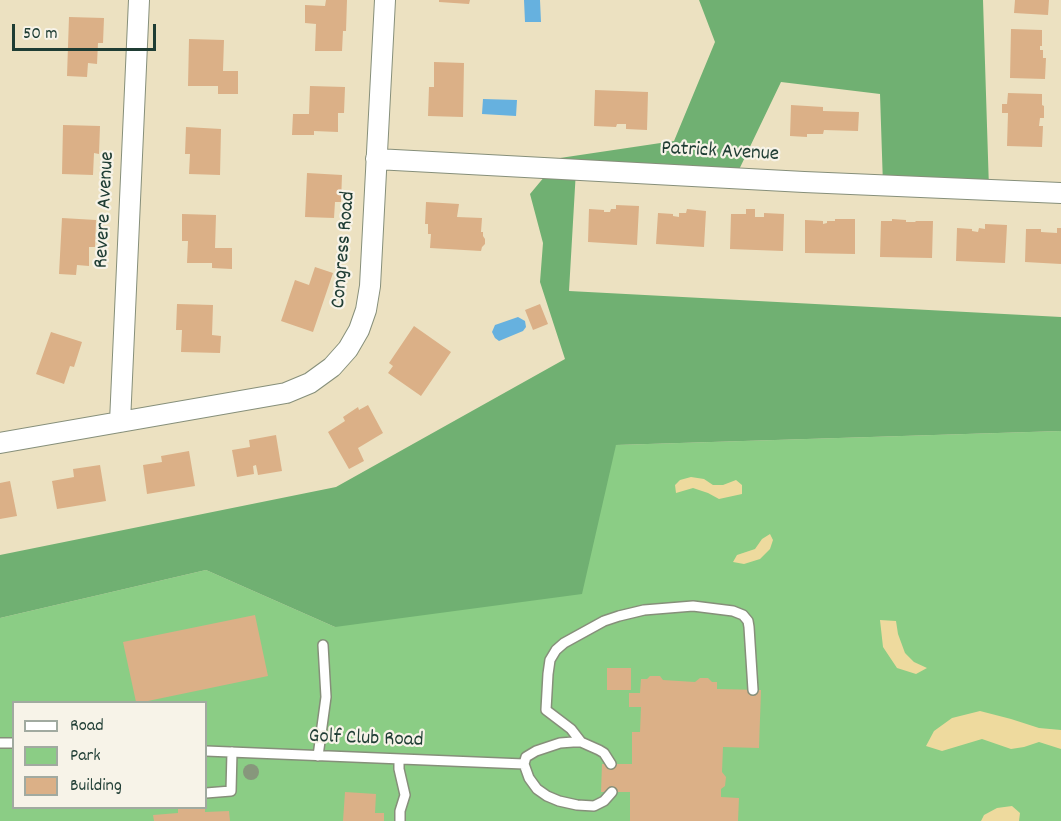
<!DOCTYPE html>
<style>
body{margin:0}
#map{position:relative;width:1061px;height:821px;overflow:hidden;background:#ece1c1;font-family:Dekko,sans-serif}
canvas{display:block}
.legend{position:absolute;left:12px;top:701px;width:195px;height:108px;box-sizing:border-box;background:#f7f3e8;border:2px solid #a1aaa0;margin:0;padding:8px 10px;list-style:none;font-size:18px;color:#1f3d34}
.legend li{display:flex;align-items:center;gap:12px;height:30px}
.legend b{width:30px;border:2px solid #a1aaa0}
.scale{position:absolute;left:12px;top:24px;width:144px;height:27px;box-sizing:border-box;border:3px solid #1f3d34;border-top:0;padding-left:8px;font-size:18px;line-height:21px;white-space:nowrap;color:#1f3d34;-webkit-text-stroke:4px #f7f3e8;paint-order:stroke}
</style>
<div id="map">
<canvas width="1061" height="821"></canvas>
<ul class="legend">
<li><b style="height:8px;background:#fff"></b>Road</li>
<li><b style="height:16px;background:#8bcd85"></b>Park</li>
<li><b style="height:16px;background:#dbb087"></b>Building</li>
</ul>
<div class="scale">50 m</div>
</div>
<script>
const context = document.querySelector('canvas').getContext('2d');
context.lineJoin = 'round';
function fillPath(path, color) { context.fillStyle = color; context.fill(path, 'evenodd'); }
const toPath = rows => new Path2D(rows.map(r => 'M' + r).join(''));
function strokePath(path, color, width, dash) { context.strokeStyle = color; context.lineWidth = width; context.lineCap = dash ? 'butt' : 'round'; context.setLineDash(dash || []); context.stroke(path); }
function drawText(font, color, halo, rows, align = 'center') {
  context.font = font + ' Dekko,sans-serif'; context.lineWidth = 4.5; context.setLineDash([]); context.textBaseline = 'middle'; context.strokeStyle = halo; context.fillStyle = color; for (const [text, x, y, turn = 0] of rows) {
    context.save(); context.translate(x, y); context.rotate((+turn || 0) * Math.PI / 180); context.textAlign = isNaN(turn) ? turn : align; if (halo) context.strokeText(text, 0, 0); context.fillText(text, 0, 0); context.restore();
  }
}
fillPath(toPath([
 [1061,431,1061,821,0,821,0,618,206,570,335,627,616,445],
 [14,702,206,702,206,808,14,808]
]), '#8bcd85');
fillPath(toPath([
 [699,0,983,0,989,189,883,185,880,94,781,82,735,178,576,170,569,291,1061,317,1061,431,616,445,582,594,335,627,206,570,0,618,0,555,336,487,565,359,540,282,543,243,530,194,560,158,674,141,715,42]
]), '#70b072');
fillPath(toPath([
 [691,477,704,479,713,485,723,485,736,480,742,485,742,494,719,499,708,493,693,488,676,493,675,485,680,480],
 [770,534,773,540,770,549,760,559,744,564,733,562,737,555,755,549,762,539],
 [880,620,896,621,898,634,905,653,914,662,927,668,916,674,897,668,883,647],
 [980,711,1011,719,1039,728,1061,730,1061,749,1039,742,1024,747,1011,749,982,739,942,751,926,746,934,731,952,718],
 [1012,806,1020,813,1019,821,981,821,984,815,997,808]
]), '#eeda9e');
fillPath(toPath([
 [524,0,540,0,541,22,525,22],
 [483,99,517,100,516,116,482,114],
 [518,317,525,321,526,327,523,331,499,341,495,338,492,332,495,325]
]), '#66b1df');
fillPath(toPath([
 [326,0,347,0,346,31,343,31,342,51,315,51,316,24,305,23,305,5,325,6],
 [439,0,470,0,469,4,439,2],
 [1015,0,1049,0,1048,15,1014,13],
 [69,17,104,18,103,43,98,43,97,64,88,63,87,77,67,76],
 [1011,29,1042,30,1042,46,1040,46,1040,50,1043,50,1043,58,1046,58,1045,79,1010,78],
 [189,39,224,40,223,71,238,71,238,94,218,94,218,86,188,86],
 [434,62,464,63,463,117,428,116,429,87,434,87],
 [310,86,345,87,344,113,338,113,338,132,314,131,314,135,292,135,293,114,309,114],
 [595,90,648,92,647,130,626,129,626,124,617,124,616,127,594,126],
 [1008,93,1042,94,1042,105,1044,106,1044,118,1040,118,1039,126,1043,126,1042,147,1007,146,1008,113,1002,113,1002,104,1007,104],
 [791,105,823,107,823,111,859,112,858,131,824,130,823,134,807,134,807,137,790,136],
 [63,125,100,126,99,154,94,153,93,175,62,174],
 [186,127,221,129,220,175,189,174,190,154,185,154],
 [307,173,342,175,341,202,335,202,334,218,305,217],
 [426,202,459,204,457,217,482,218,481,232,483,232,483,236,485,239,485,244,482,247,481,251,430,248,431,234,428,234,428,224,425,224],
 [616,205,639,206,637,245,588,242,589,209,604,210,604,212,610,212,611,209,616,209],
 [687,209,706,211,704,247,656,244,658,213,673,214,673,216,679,217,679,213,686,213],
 [746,209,755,209,755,217,764,217,764,213,784,214,783,251,730,249,731,214,746,214],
 [182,214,216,215,215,248,232,248,232,269,212,268,212,263,187,263,188,241,182,241],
 [62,218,96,220,95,247,89,247,89,266,77,265,76,275,59,274],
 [835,219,855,219,855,254,805,253,805,220,823,221,823,224,827,223,827,221,835,221],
 [892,219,906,220,906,222,916,222,915,221,933,221,932,258,880,257,881,221,892,221],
 [985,224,1007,225,1005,263,956,261,957,228,972,229,972,231,978,232,979,228,985,229],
 [1057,228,1061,228,1061,264,1025,262,1026,229,1041,229,1041,232,1057,233],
 [315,267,333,273,313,332,281,321,295,280,309,285],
 [177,304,213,305,212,335,221,336,220,353,181,352,182,330,176,330],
 [540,304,548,324,533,330,525,310],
 [414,326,451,352,421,396,388,373,393,366,389,363],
 [51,332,82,342,74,367,70,366,64,384,36,374],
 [368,405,383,433,358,448,364,461,349,469,328,432,345,421,343,417,358,407,359,410],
 [276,435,282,471,258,475,256,465,253,466,254,474,237,477,232,450,250,447,249,440],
 [189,451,195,486,147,494,143,465,162,462,161,456],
 [100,465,106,501,57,509,52,481,74,477,73,469],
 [10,481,17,516,0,519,0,483],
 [255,615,268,676,143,702,136,702,123,642],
 [607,668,631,668,631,690,607,690],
 [650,676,660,676,663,680,695,682,700,678,708,678,712,682,717,682,717,689,761,690,759,748,723,747,722,772,726,777,725,786,721,789,721,797,739,798,738,821,630,821,630,792,601,792,602,764,632,764,632,732,640,732,641,707,629,707,629,693,640,693,641,679,647,679],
 [345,792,376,794,375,813,384,813,384,821,343,821],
 [178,808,205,808,205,812,229,811,230,821,154,821,153,815,178,813]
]), '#dbb087');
const lane = toPath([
 [581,742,571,729,546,710,548,674,550,660,556,650,564,643,604,621,619,616,644,610,693,606,733,611,743,615,748,621,749,627,753,690],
 [0,743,14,743],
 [206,751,524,764],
 [318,756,326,697,323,645],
 [399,759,399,769,405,795,400,811,400,821],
 [611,764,604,753,599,750,581,742,573,742,560,743,536,751,526,757,524,764,529,778,537,789,547,796,559,801,577,805,594,806,604,801,612,792],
 [206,793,231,791,232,752]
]);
const street = toPath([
 [376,159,804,182,1061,193],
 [120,422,139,0],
 [0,443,286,393,310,383,332,367,348,349,359,330,366,310,370,286,385,0]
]);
strokePath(lane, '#868f7a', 12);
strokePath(street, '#868f7a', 22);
strokePath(lane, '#fff', 9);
strokePath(street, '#fff', 20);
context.fillStyle = '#87977c';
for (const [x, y] of [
 [251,772]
]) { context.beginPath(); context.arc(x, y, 8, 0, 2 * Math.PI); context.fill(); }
drawText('21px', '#1f3d34', '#f7f3e8', [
 ["Patrick Avenue",720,153,3],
 ["Revere Avenue",106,210,-87],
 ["Congress Road",345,250,-85],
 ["Golf Club Road",366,740,2]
]);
</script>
